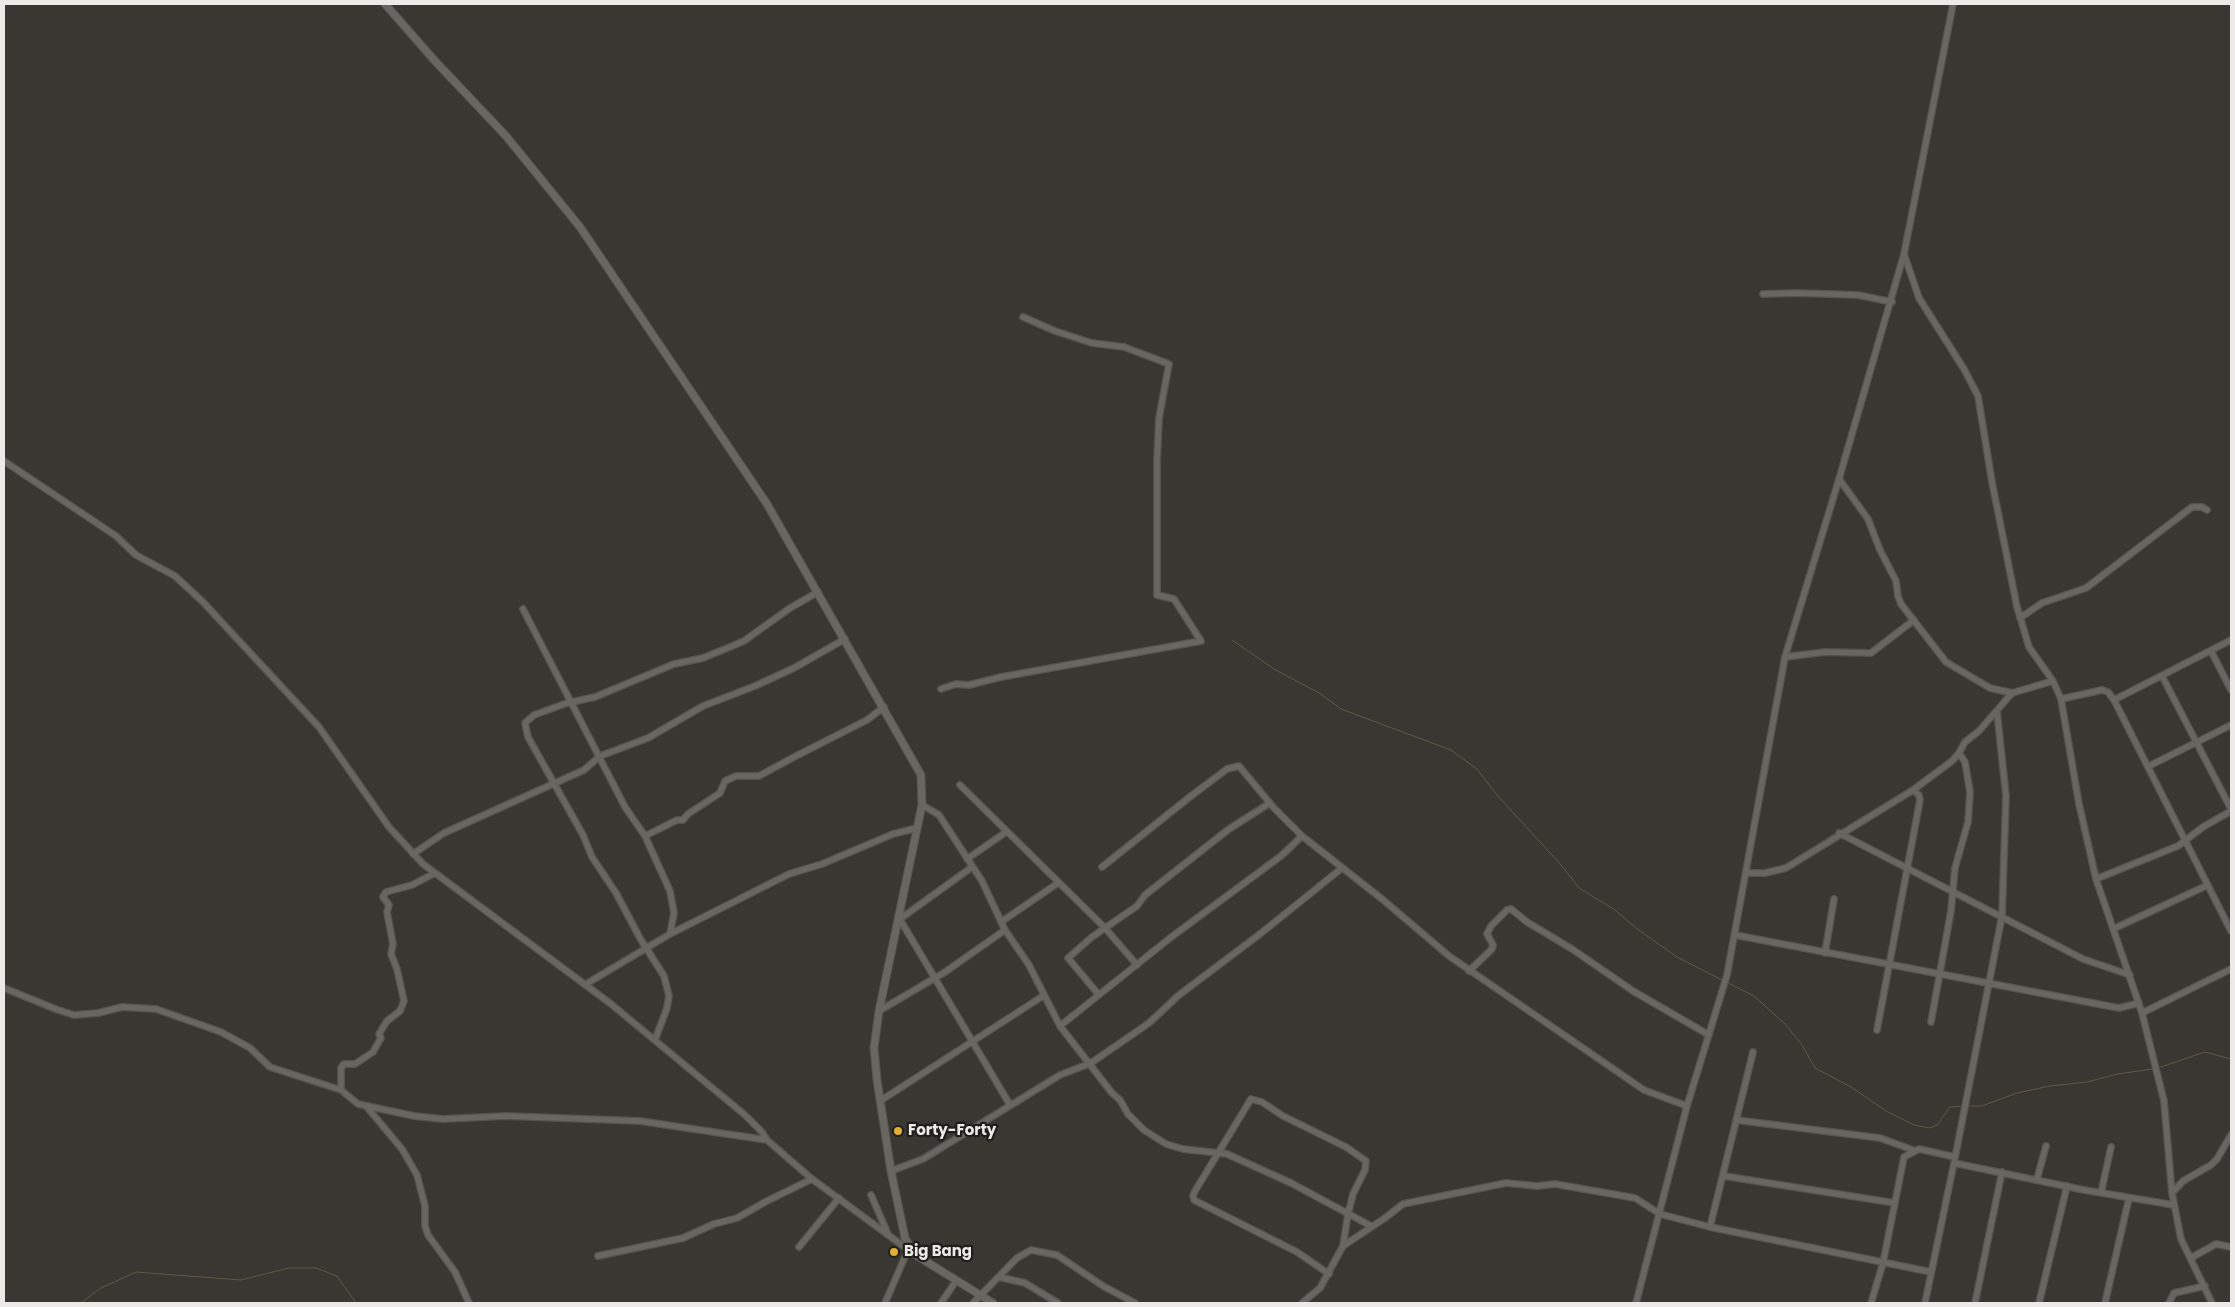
<!DOCTYPE html>
<style>
body{margin:0}
#map{position:relative;width:2235px;height:1307px;overflow:hidden;background:#393732;font-family:Poppins,sans-serif}
canvas{display:block}
.frame{position:absolute;inset:0;border:5px solid #ebeae7;pointer-events:none}
</style>
<div id="map">
<canvas width="2235" height="1307"></canvas>
<div class="frame"></div>
</div>
<script>
const context = document.querySelector('canvas').getContext('2d');
context.lineJoin = 'round';
const toPath = rows => new Path2D(rows.map(r => 'M' + r).join(''));
function strokePath(path, color, width, dash) { context.strokeStyle = color; context.lineWidth = width; context.lineCap = dash ? 'butt' : 'round'; context.setLineDash(dash || []); context.stroke(path); }
function drawText(font, color, halo, rows, align = 'center') {
  context.font = font + ' Poppins,sans-serif'; context.lineWidth = 4.5; context.setLineDash([]); context.textBaseline = 'middle'; context.strokeStyle = halo; context.fillStyle = color; for (const [text, x, y, turn = 0] of rows) {
    context.save(); context.translate(x, y); context.rotate((+turn || 0) * Math.PI / 180); context.textAlign = isNaN(turn) ? turn : align; if (halo) context.strokeText(text, 0, 0); context.fillText(text, 0, 0); context.restore();
  }
}
strokePath(toPath([
 [1232,640,1274,669,1321,694,1341,709,1451,750,1477,769,1497,795,1562,866,1579,888,1615,910,1636,928,1677,957,1722,980],
 [1728,983,1754,996,1785,1024,1802,1045,1815,1068,1851,1087,1886,1111,1914,1125,1930,1128,1937,1125,1950,1107,1963,1106],
 [2161,1067,2205,1052,2231,1059],
 [1967,1106,1982,1106,2017,1093,2050,1086,2087,1082,2117,1074,2153,1069],
 [75,1303,82,1302,101,1288,136,1272,241,1280,289,1268,316,1268,337,1276,356,1303]
]), '#625945', 1);
const minor = toPath([
 [1904,254,1919,298,1964,369,1978,396,1992,482,2017,607,2029,647,2053,681,2061,699,2079,804,2096,879,2142,1013,2164,1101,2172,1193,2181,1239,2212,1303],
 [1763,294,1797,293,1858,295,1892,302],
 [4,461,116,536,136,555,175,576,203,602,319,727,389,827,423,864,611,1004,745,1115,762,1132,767,1140,812,1179,914,1254],
 [1839,479,1868,519,1880,550,1896,581,1898,596,1901,604,1946,662,1990,688,2012,693],
 [523,609,625,807,645,836,670,891,674,913,670,934,586,984],
 [2020,618,2042,603,2086,588,2192,507,2202,507,2207,510],
 [2211,651,2231,690],
 [1785,657,1825,652,1871,653,1914,620],
 [2162,676,2231,809],
 [941,689,956,684,969,685,1001,677,1201,641,1174,599,1157,595,1157,461,1159,418,1169,364,1124,347,1092,343,1055,331,1023,317],
 [2061,699,2102,690,2108,692,2114,700,2231,640],
 [2114,700,2231,931],
 [2149,766,2231,725],
 [960,785,1105,928,1137,965],
 [922,805,939,815,982,881,1005,930,1029,965,1060,1026,1112,1093,1120,1100,1128,1114,1144,1130,1166,1144,1183,1149,1227,1154,1291,1183,1371,1226],
 [1839,833,2083,959,2130,975],
 [645,836,677,820,683,820,688,814,720,793,725,781,736,776,759,776,796,756,867,720,884,707],
 [413,854,444,833,584,770,600,756,648,738,703,706,755,686,794,668,845,639],
 [967,859,1006,832],
 [1102,867,1191,796,1227,769,1239,766,1274,808,1302,836,1382,899,1449,956,1644,1090,1687,1106],
 [1747,873,1765,873,1786,868,1913,790,1952,761,1959,753,1965,742,1979,731,2012,693,2053,681],
 [2096,879,2178,846,2203,827,2231,811],
 [898,916,1010,1105],
 [900,919,972,867],
 [1001,922,1058,883],
 [2113,929,2208,885],
 [670,934,789,874,822,864,893,834,917,828],
 [1735,935,2119,1008,2139,1003],
 [1825,953,1834,899],
 [1469,971,1492,949,1493,945,1487,934,1491,926,1507,910,1511,909,1527,922,1572,949,1633,991,1709,1035],
 [4,988,58,1010,74,1015,98,1013,122,1007,156,1009,221,1032,250,1048,270,1067,341,1090,358,1104,414,1116,443,1119,506,1116,640,1121,767,1140],
 [1099,995,1068,958,1092,937,1137,906,1145,895,1229,829,1270,803],
 [879,1011,945,972,1005,930],
 [2142,1013,2231,969],
 [1931,1022,1951,911,1955,868,1968,822,1970,792,1965,762,1959,753],
 [1060,1026,1170,938,1281,856,1302,836],
 [1877,1030,1920,800,1919,795,1913,790],
 [655,1040,667,1008,669,996,664,976,641,940,616,893,592,857,583,835,528,737,525,723,534,715,567,703,595,697,674,664,703,658,725,649,744,641,790,608,818,592],
 [341,1090,341,1068,344,1064,355,1064,373,1052,381,1038,379,1034,387,1021,400,1011,404,1001,397,969,391,954,393,944,387,912,389,905,383,897,386,892,412,885,435,873],
 [880,1101,1043,996],
 [366,1106,402,1149,417,1175,425,1206,425,1226,428,1235,455,1272,469,1303],
 [1736,1120,1880,1138,1913,1150],
 [1954,1163,2002,916,2006,796,1997,712],
 [891,1171,923,1159,1060,1075,1091,1063,1149,1023,1179,995,1260,934,1342,868],
 [1724,1176,1895,1203],
 [2037,1179,2046,1146],
 [2101,1193,2111,1147],
 [2172,1193,2183,1181,2211,1165,2217,1159,2231,1135],
 [871,1195,888,1234],
 [1710,1227,1753,1052],
 [799,1247,839,1198],
 [598,1256,683,1238,714,1224,737,1218,767,1201,812,1179],
 [2191,1258,2216,1244,2231,1247],
 [1329,1274,1297,1252,1194,1200,1193,1196,1195,1191,1251,1099,1262,1102,1283,1116,1346,1147,1366,1161,1365,1170,1353,1194,1348,1214,1343,1246],
 [999,1277,1025,1283,1058,1303],
 [885,1303,908,1250],
 [941,1303,956,1281],
 [973,1303,1017,1258,1031,1250,1057,1255,1103,1286,1135,1303],
 [1302,1303,1320,1288,1343,1246,1385,1218,1403,1204,1506,1183,1537,1186,1555,1184,1635,1198,1660,1214,1710,1227,1931,1272],
 [1636,1303,1687,1106,1727,975,1785,657,1839,479,1904,254,1953,4],
 [1871,1303,1883,1263,1904,1157,1919,1149,1955,1157],
 [1925,1303,1954,1163,2084,1190,2174,1205],
 [1975,1303,2002,1172],
 [2039,1303,2067,1186],
 [2105,1303,2129,1198],
 [2169,1303,2174,1293,2205,1286]
]);
const tertiary = toPath([
 [385,4,435,61,506,136,580,227,767,504,921,775,922,805,879,1011,874,1048,877,1080,891,1171,905,1238,914,1254,993,1303]
]);
strokePath(minor, '#55534f', 8);
strokePath(tertiary, '#55534f', 9);
strokePath(minor, '#686661', 5.5);
strokePath(tertiary, '#686661', 7);
for (const [x, y, r, color] of [
 [898,1131,5,"#e2af34"],
 [894,1252,5,"#e2af34"]
]) { const dot = new Path2D(); dot.arc(x, y, r, 0, 2 * Math.PI); context.fillStyle = color; context.fill(dot); strokePath(dot, '#1f1e1c', 2); }
drawText('bold 15px', '#ebeae7', '#1f1e1c', [
 ["Forty-Forty",908,1131],
 ["Big Bang",904,1252]
], 'left');
</script>
